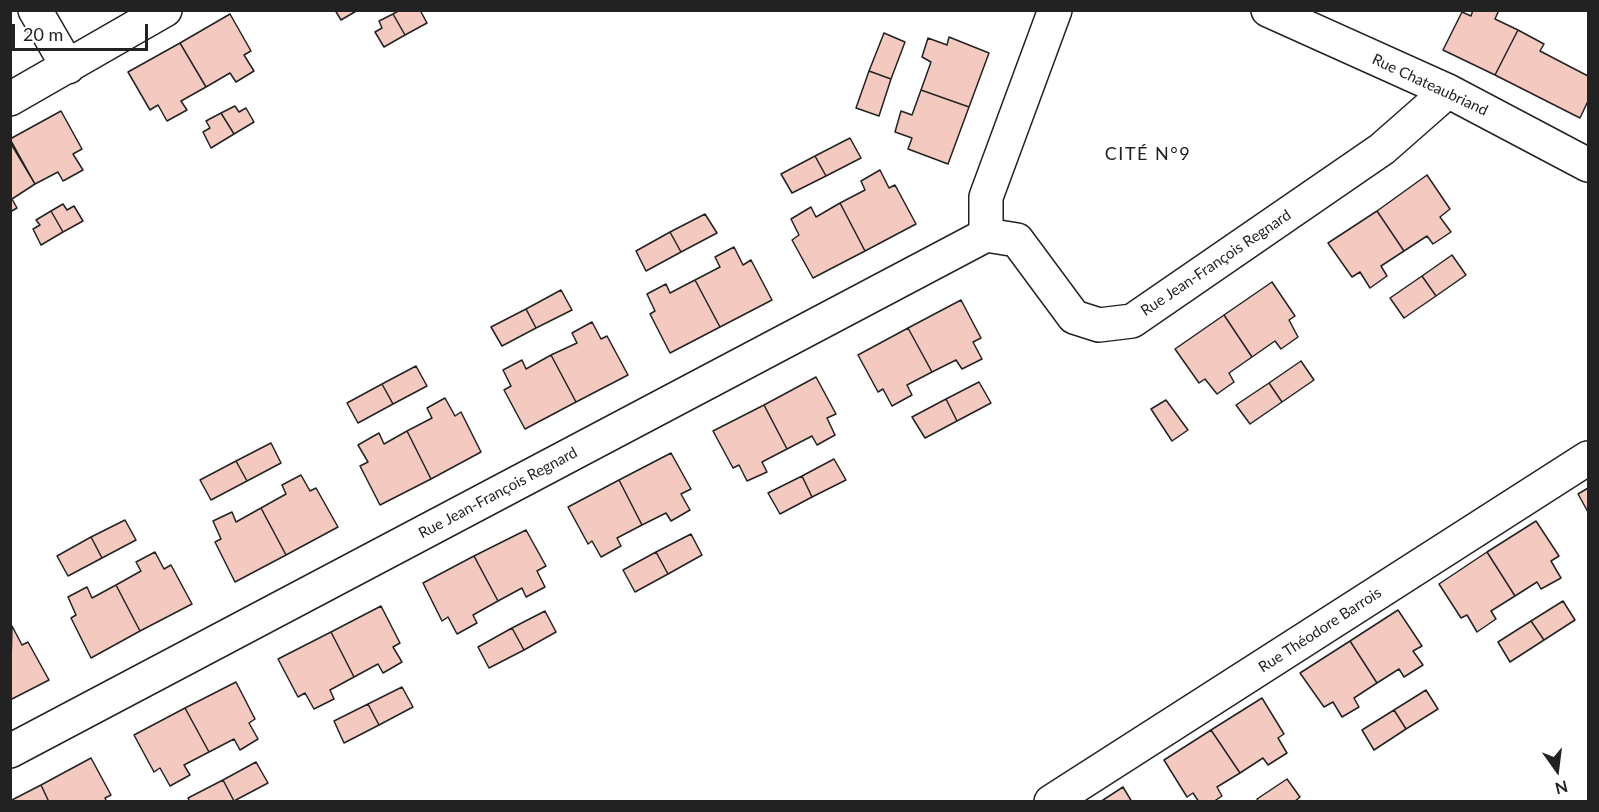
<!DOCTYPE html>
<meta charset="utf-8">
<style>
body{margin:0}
#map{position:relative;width:1599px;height:812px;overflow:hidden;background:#fff;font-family:Lato,sans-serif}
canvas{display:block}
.frame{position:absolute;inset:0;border:12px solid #222;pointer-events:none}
.north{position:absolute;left:1527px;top:740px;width:60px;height:60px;-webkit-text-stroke:4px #fff;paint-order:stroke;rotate:166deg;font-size:16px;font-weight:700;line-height:24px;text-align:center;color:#222}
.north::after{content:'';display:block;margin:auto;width:21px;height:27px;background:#222;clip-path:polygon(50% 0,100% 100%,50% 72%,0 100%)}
.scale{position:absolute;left:12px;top:24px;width:136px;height:27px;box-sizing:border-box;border:3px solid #222;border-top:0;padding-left:8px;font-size:18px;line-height:21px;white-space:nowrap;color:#222;-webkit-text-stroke:4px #fff;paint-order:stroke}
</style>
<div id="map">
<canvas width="1599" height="812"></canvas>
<div class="frame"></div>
<div class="north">N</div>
<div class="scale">20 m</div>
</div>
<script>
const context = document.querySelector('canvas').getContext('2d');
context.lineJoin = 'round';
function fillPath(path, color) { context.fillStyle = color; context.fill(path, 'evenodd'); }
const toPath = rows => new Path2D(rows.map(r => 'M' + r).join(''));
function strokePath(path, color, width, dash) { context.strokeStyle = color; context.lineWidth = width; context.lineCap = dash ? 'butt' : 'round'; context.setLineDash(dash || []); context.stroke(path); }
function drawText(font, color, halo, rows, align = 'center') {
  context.font = font + ' Lato,sans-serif'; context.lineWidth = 4.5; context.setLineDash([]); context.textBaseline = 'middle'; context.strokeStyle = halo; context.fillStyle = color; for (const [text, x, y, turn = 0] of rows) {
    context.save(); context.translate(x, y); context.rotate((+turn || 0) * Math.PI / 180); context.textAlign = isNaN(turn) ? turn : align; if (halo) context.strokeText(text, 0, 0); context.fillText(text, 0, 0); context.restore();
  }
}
const building = toPath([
 [335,10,358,10,341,20,335,10],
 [400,10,420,10,427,23,405,35,393,14,400,10],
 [1473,10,1499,10,1495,19,1518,30,1495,75,1443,50,1462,12,1471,16,1473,10],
 [230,14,251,51,244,55,254,71,236,82,230,73,206,87,180,43,230,14],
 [393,14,405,35,384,47,375,32,382,28,379,21,393,14],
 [1518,30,1544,44,1540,51,1588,76,1588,101,1580,118,1495,75,1518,30],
 [884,33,905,42,891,79,869,71,884,33],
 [949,37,989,53,969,107,921,90,931,62,922,57,928,38,947,45,949,37],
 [180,43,206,87,181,101,187,110,167,121,158,105,150,110,128,72,180,43],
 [869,71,891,79,879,116,856,108,869,71],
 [921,90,969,107,948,164,908,149,912,138,895,132,901,111,912,115,921,90],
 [235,106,239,112,246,108,254,122,234,134,221,113,235,106],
 [61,111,82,149,73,154,83,170,63,181,58,172,35,184,10,139,61,111],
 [221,113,234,134,211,148,203,132,210,128,206,121,221,113],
 [850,138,861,158,826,176,815,156,850,138],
 [10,142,35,184,12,199,17,208,10,212,10,142],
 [815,156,826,176,792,193,781,174,815,156],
 [880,170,889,188,895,185,916,224,865,251,840,203,865,190,861,181,880,170],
 [1427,175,1450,209,1440,217,1451,232,1433,244,1427,236,1404,251,1377,211,1427,175],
 [840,203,865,251,813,278,792,240,799,235,791,219,811,207,816,217,840,203],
 [63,204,67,210,74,206,83,221,63,232,51,211,63,204],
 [51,211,63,232,41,245,33,229,40,225,36,220,51,211],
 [1377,211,1404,251,1381,266,1387,276,1370,288,1360,272,1352,277,1328,243,1377,211],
 [705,214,717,233,681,252,670,232,705,214],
 [670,232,681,252,646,271,636,251,670,232],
 [734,247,743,265,751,260,772,300,720,327,695,280,720,267,715,257,734,247],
 [1452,255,1466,275,1436,296,1422,276,1452,255],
 [1422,276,1436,296,1404,318,1390,298,1422,276],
 [695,280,720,327,670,353,650,314,655,311,647,294,666,284,670,293,695,280],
 [1272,282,1295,316,1289,320,1298,337,1281,349,1275,341,1252,357,1224,315,1272,282],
 [561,290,572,310,536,328,526,309,561,290],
 [961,300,981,338,973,342,982,359,962,369,956,360,932,372,908,328,961,300],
 [526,309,536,328,502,346,491,327,526,309],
 [1224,315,1252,357,1229,373,1234,382,1217,394,1205,379,1199,383,1175,349,1224,315],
 [592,322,601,339,607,336,628,375,576,402,551,355,577,343,572,333,592,322],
 [908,328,932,372,907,385,912,395,892,406,883,389,878,392,858,355,908,328],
 [551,355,576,402,525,429,504,390,511,386,503,370,522,360,526,369,551,355],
 [1301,361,1314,380,1282,402,1269,383,1301,361],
 [416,366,427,386,393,404,382,384,416,366],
 [816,377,836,414,827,418,835,435,817,445,812,436,787,449,764,405,816,377],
 [979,382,991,403,957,421,946,399,979,382],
 [1269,383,1282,402,1250,424,1236,405,1269,383],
 [382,384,393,404,358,423,347,403,382,384],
 [445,398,455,416,461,412,481,452,431,479,407,431,432,418,427,408,445,398],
 [946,399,957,421,925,438,912,417,946,399],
 [1166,400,1188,430,1172,441,1151,409,1166,400],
 [764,405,787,449,762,462,767,472,747,481,739,465,733,468,713,431,764,405],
 [407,431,431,479,380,505,360,466,368,462,358,445,379,433,384,444,407,431],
 [271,443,281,463,247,481,236,461,271,443],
 [671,453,691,489,681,494,690,510,671,521,666,513,642,525,619,480,671,453],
 [834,459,846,480,812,497,802,476,834,459],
 [236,461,247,481,211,500,200,480,236,461],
 [301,475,310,491,316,488,338,527,286,555,261,508,286,494,282,485,301,475],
 [802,476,812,497,780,514,768,493,802,476],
 [619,480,642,525,617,538,621,546,601,557,592,541,588,544,568,507,619,480],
 [1588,488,1588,512,1578,494,1588,488],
 [261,508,286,555,235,582,215,542,221,539,213,521,232,512,236,522,261,508],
 [125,520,136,540,102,558,91,537,125,520],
 [1536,521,1559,556,1551,561,1561,578,1541,589,1537,582,1515,596,1487,552,1536,521],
 [526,530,546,566,537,571,545,587,526,597,522,588,498,601,474,556,526,530],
 [691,534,702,555,668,574,656,552,691,534],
 [91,537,102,558,68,576,57,556,91,537],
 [155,552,164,569,171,565,192,604,140,631,116,585,141,571,136,562,155,552],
 [656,552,668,574,635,592,623,570,656,552],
 [1487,552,1515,596,1491,611,1496,619,1477,632,1467,615,1461,618,1439,584,1487,552],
 [474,556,498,601,473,615,477,623,457,634,448,617,442,621,423,583,474,556],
 [116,585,140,631,91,658,71,618,76,615,68,597,87,587,92,598,116,585],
 [1563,601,1575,620,1544,640,1531,621,1563,601],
 [381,606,400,643,393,647,402,662,383,673,378,664,354,677,331,632,381,606],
 [1398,610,1422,646,1413,651,1423,665,1404,677,1399,669,1377,683,1350,641,1398,610],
 [545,611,556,632,524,650,512,628,545,611],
 [1531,621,1544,640,1510,662,1498,642,1531,621],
 [12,626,22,645,28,642,49,680,10,700,12,626],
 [512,628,524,650,489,668,478,647,512,628],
 [331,632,354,677,330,690,334,699,314,709,305,693,298,697,278,659,331,632],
 [1350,641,1377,683,1354,698,1359,707,1342,717,1333,702,1324,707,1300,673,1350,641],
 [236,682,255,719,249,723,258,739,240,750,234,739,209,752,185,708,236,682],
 [402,687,413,707,379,725,368,704,402,687],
 [1426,690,1438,709,1406,729,1394,710,1426,690],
 [1262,698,1284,734,1278,738,1287,753,1268,765,1263,758,1240,773,1211,730,1262,698],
 [368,704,379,725,344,743,334,721,368,704],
 [185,708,209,752,184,765,190,775,170,786,160,768,154,772,134,735,185,708],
 [1394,710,1406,729,1374,750,1362,730,1394,710],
 [1211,730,1240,773,1217,787,1222,796,1213,802,1199,802,1193,793,1187,797,1164,760,1211,730],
 [91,758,111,795,105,798,107,802,49,802,41,785,91,758],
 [256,762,268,783,234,801,223,780,256,762],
 [1287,779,1300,797,1294,802,1259,802,1257,799,1287,779],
 [223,780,234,801,190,802,188,798,223,780],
 [41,785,49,802,10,802,10,801,41,785],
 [1123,787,1132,802,1100,802,1123,787]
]);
fillPath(building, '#f3c9c0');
strokePath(building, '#222', 1.5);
const minor = toPath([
 [35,10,68,67],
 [1268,10,1448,91,1588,165],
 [10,99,165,10],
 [986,235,986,197,1055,10],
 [10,751,986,235,1017,240,1074,317,1099,325,1132,321,1382,149,1448,91],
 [1051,802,1588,458]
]);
strokePath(minor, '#222', 36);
strokePath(minor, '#fff', 33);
drawText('15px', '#222', '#fff', [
 ["Rue Chateaubriand",1430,85,25],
 ["Rue Jean-François Regnard",1216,263,-34],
 ["Rue Jean-François Regnard",498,493,-28],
 ["Rue Théodore Barrois",1320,630,-33]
]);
context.letterSpacing = '1.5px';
drawText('18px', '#222', '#fff', [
 ["CITÉ N°9",1148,154]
]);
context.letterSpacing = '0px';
</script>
